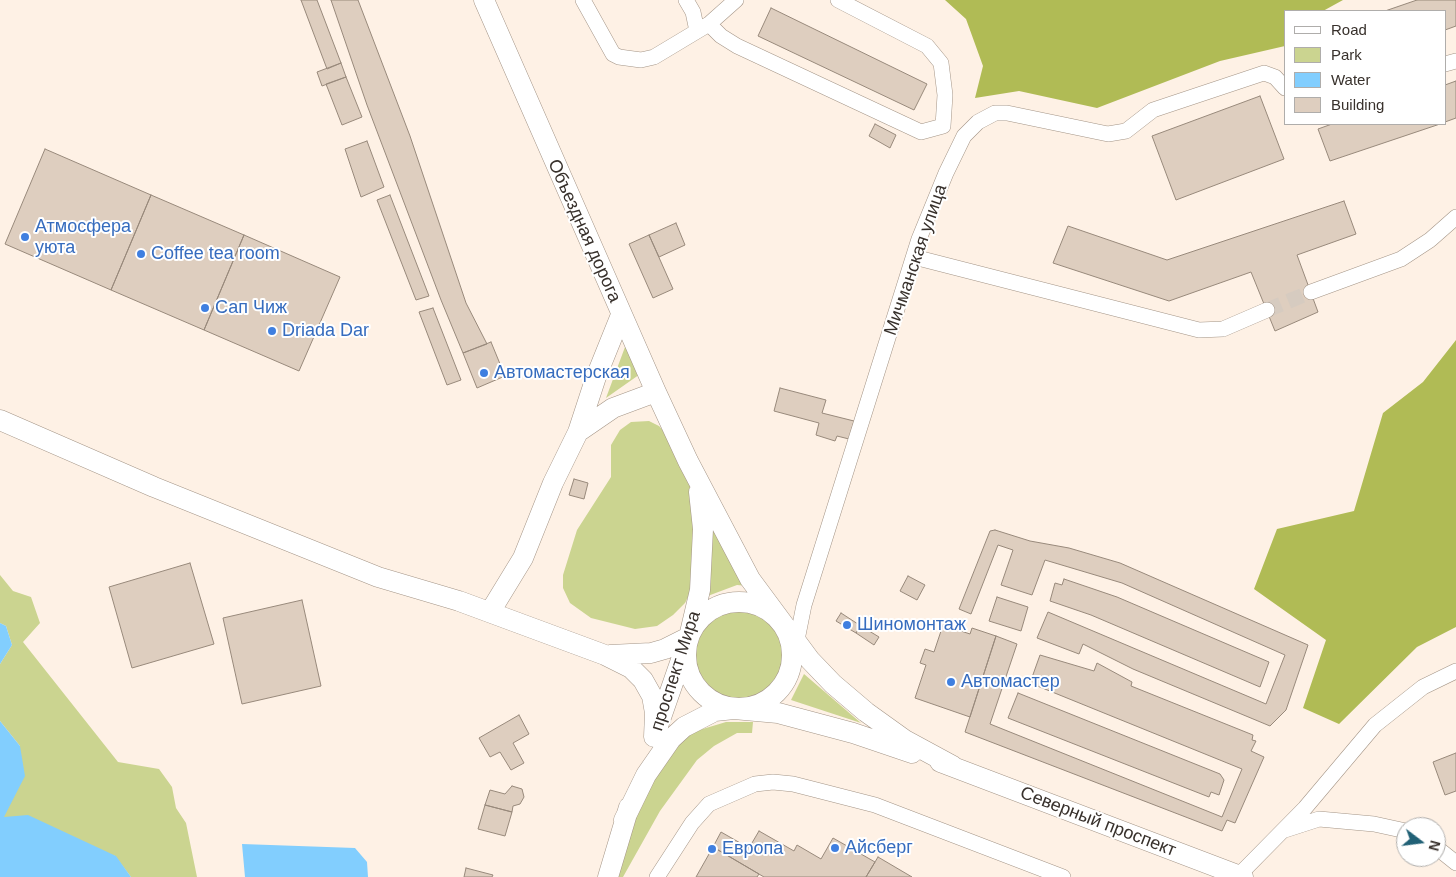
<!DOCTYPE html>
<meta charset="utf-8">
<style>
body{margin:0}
#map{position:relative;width:1456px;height:877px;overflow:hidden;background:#fef1e5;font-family:Helvetica,sans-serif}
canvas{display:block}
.legend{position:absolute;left:1284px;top:10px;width:162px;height:115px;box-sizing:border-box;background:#fff;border:1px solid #afadab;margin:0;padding:6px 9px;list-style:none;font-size:15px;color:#38312c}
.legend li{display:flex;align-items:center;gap:10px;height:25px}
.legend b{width:25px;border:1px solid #afadab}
.north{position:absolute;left:1396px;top:817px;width:50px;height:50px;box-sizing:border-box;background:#fff;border:1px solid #afadab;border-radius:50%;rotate:105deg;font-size:14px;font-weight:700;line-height:20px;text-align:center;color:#38312c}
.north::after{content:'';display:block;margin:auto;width:18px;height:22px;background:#216176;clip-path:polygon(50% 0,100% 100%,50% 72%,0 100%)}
</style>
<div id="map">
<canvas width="1456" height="877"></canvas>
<ul class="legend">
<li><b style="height:6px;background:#fff"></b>Road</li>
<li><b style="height:14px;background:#cbd490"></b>Park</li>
<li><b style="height:14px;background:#82cefe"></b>Water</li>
<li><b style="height:14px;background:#decebf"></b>Building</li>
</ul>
<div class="north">N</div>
</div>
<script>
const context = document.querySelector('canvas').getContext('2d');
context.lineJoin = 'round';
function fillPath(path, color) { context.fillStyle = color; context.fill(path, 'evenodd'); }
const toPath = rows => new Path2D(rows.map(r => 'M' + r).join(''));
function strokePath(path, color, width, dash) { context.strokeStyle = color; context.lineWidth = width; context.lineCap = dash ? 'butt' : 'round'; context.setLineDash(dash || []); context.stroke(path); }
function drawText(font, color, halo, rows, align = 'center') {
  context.font = font + ' Helvetica,sans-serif'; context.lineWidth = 4; context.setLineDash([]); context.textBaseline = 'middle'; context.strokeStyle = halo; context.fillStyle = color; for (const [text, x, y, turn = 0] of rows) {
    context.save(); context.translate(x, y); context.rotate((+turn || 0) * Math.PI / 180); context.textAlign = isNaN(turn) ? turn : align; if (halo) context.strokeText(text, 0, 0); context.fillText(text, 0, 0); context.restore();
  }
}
fillPath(toPath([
 [628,339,643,372,606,398],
 [649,421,659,426,668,436,685,471,694,496,692,589,685,603,673,615,657,626,635,629,591,618,570,603,563,588,563,575,577,530,611,477,611,445,620,430,631,422],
 [713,526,749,586,737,585,705,597],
 [0,575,13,591,31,597,40,623,23,642,118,762,159,769,172,787,176,808,186,823,197,877,131,877,115,856,3,818,20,746,0,721,0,664,12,645,6,626,0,623],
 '695 654a44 44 0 1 1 88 0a44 44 0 1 1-88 0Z',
 [804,674,861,723,791,700],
 [726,722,753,722,752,733,737,733,714,746,697,760,660,811,623,877,617,877,622,847,651,774,681,740,696,731]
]), '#cbd490');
fillPath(toPath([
 [945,0,1343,0,1323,11,1285,11,1285,46,1220,61,1097,108,1019,91,975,98,983,66,966,19],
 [1456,340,1456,627,1417,647,1339,724,1303,708,1326,640,1254,589,1277,529,1354,511,1383,413,1423,382]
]), '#b0bb55');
fillPath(toPath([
 [0,623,6,626,12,645,0,664],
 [0,721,20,746,25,776,4,817,28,815,116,856,131,877,0,877],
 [242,844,355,848,367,862,368,877,245,877]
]), '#82cefe');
const building = toPath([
 [301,0,317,0,341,63,327,69,301,0],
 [331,0,358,0,410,136,466,303,487,344,463,353,441,300,367,105,331,0],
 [1417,0,1456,0,1456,26,1445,30,1445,11,1385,11,1417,0],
 [771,8,927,84,914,110,758,36,771,8],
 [341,63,346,77,322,86,317,72,341,63],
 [346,77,362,117,342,125,326,84,346,77],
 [1456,81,1456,118,1445,122,1445,85,1456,81],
 [1260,96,1284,159,1176,200,1152,136,1260,96],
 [875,124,896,135,890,148,869,136,875,124],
 [1332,124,1440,124,1330,161,1318,129,1332,124],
 [367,141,384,187,361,197,345,149,367,141],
 [45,149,151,195,111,290,5,244,45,149],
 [151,195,244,235,204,330,111,290,151,195],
 [390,195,429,296,416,300,377,200,390,195],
 [1344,201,1356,234,1297,255,1318,312,1275,331,1251,272,1169,301,1053,263,1068,226,1167,260,1344,201],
 [676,223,685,245,659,257,649,235,676,223],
 [244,235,340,277,299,371,204,330,244,235],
 [649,235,673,289,653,298,629,244,649,235],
 [433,308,461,380,447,385,419,312,433,308],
 [491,342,505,376,477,388,463,353,491,342],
 [780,388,826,400,822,413,854,421,849,439,837,436,835,441,816,435,819,423,774,411,780,388],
 [574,479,588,483,584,499,569,495,574,479],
 [995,530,1030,541,1069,548,1120,563,1308,645,1286,710,1270,726,1133,669,1083,644,1079,654,1037,638,1048,612,1266,704,1285,655,1122,583,1045,560,1032,595,1001,585,1013,550,998,545,971,614,959,609,990,531,995,530],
 [190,563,214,644,132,668,109,587,190,563],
 [908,576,925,585,917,600,900,591,908,576],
 [1064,579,1117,597,1269,662,1260,687,1091,615,1050,601,1055,583,1062,585,1064,579],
 [997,597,1028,607,1021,631,989,621,997,597],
 [302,600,321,686,242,704,223,618,302,600],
 [841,613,861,626,856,633,836,621,841,613],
 [943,625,970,634,972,628,996,636,970,717,915,698,926,665,920,663,925,649,934,652,943,625],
 [861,626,879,637,874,645,856,633,861,626],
 [996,636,1017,644,990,724,1222,817,1242,769,1030,683,1040,655,1094,671,1097,663,1132,682,1131,686,1253,735,1252,740,1256,741,1251,751,1264,757,1235,823,1227,820,1222,831,965,732,996,636],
 [1018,693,1220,774,1224,780,1219,795,1211,792,1209,797,1008,718,1018,693],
 [519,715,529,734,513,743,524,763,511,770,500,752,490,757,479,738,519,715],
 [1456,753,1456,791,1445,795,1433,762,1456,753],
 [512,786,522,789,524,797,520,804,513,806,512,812,485,805,490,790,505,794,512,786],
 [485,805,512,812,505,836,478,829,485,805],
 [759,831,794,851,797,845,821,859,833,838,875,862,866,877,764,877,713,847,721,832,749,848,759,831],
 [713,847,759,874,757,877,696,877,713,847],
 [878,857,912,877,866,877,878,857],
 [466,868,493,875,492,877,464,877,466,868]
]);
fillPath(building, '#decebf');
strokePath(building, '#98897b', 1);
strokePath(toPath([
 [1267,310,1311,292]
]), '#d6cbc0', 15, [15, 8]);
const minor = toPath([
 [583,0,613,54,619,57,641,60,654,57,709,24,736,0],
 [686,0,693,12,697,31],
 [709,24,721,36,737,46,921,132,943,126,945,95,941,63,927,46,838,0],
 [1445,64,1456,61],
 [914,257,1199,330,1223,329,1267,310],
 [1311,292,1401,259,1430,240,1456,217],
 [792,665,804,605,919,239,946,173,964,136,978,122,995,113,1007,113,1108,134,1126,131,1153,110,1264,73,1275,77,1285,88],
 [1285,830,1319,819,1374,824,1406,831],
 [1436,847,1456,863],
 [1239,875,1305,808,1375,725,1423,687,1456,671],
 [657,877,692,823,709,804,755,784,773,782,793,784,875,805,1063,877]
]);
const major = toPath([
 [484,0,656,392,688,461,750,579,810,660,833,684,866,712,905,740,953,766],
 [0,420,154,487,378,577,459,601,605,655,631,668,643,680,652,696,655,713,654,737],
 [578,432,613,408,656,392],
 '686 655a53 53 0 1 1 106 0a53 53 0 1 1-106 0Z',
 [490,612,523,558,553,483,578,432,596,377,621,315],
 [610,655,651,653,665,649,689,637],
 [658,726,689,637,700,590,703,529,699,492],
 [940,762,1243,877],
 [624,820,646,775,671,739,684,727,715,711,734,709,778,713,853,733,912,753],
 [608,877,629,807]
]);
strokePath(minor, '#a49587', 16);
strokePath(major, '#a49587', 21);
strokePath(minor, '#fff', 15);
strokePath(major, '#fff', 20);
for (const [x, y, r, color] of [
 [25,237,5,"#3f7fe0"],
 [141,254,5,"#3f7fe0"],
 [205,308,5,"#3f7fe0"],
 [272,331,5,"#3f7fe0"],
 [484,373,5,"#3f7fe0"],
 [847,625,5,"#3f7fe0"],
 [951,682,5,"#3f7fe0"],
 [835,848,5,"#3f7fe0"],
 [712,849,5,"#3f7fe0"]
]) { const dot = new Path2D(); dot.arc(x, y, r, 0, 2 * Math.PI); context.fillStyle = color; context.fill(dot); strokePath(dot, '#fff', 2); }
drawText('18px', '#366cbe', '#fff', [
 ["Атмосфера",35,227],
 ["уюта",35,248],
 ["Coffee tea room",151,254],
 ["Сап Чиж",215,308],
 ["Driada Dar",282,331],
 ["Автомастерская",494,373],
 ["Шиномонтаж",857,625],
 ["Автомастер",961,682],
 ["Айсберг",845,848],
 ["Европа",722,849]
], 'left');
drawText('18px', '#38312c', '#fff', [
 ["Объездная дорога",584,231,66],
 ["Мичманская улица",916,260,-71],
 ["проспект Мира",676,671,-72],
 ["Северный проспект",1098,822,21]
]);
</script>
